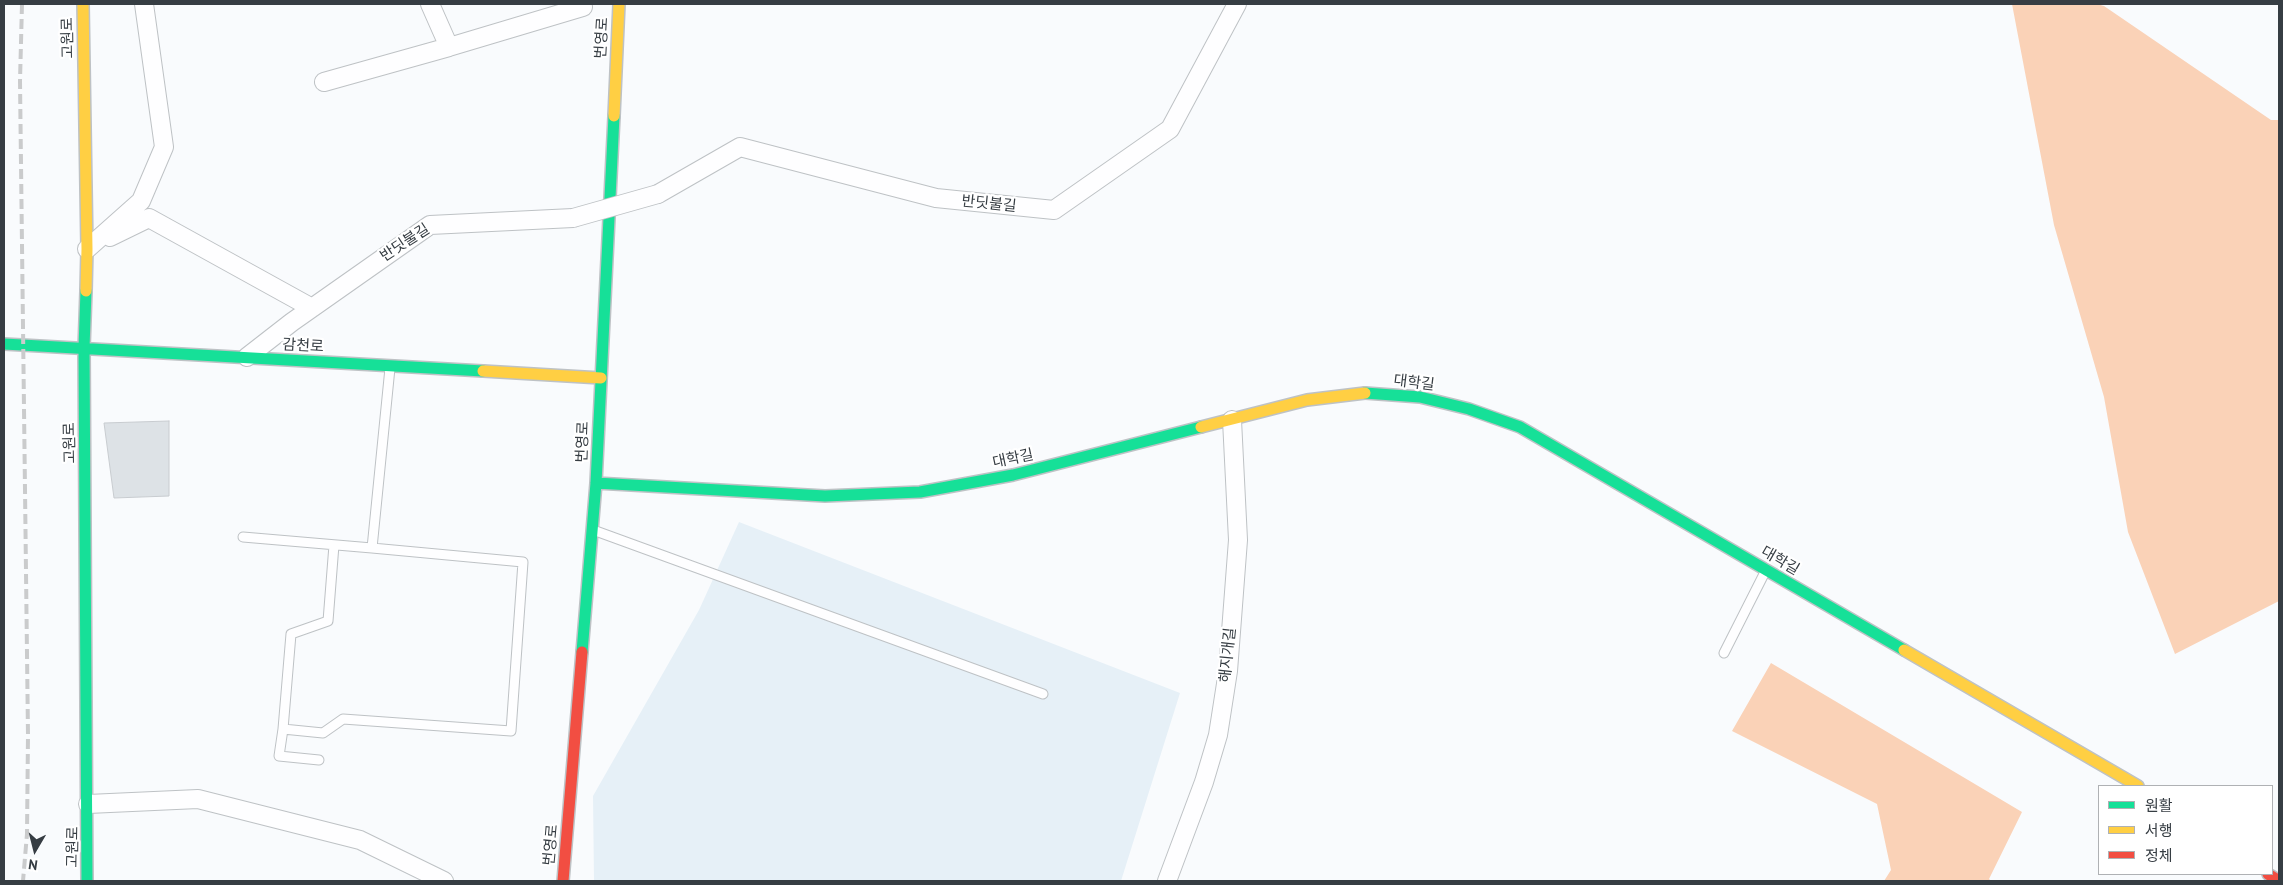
<!DOCTYPE html>
<meta charset="utf-8">
<style>
body{margin:0}
#map{position:relative;width:2283px;height:885px;overflow:hidden;background:#f9fbfd;font-family:"PT Sans","Noto Sans KR",sans-serif}
canvas{display:block}
.frame{position:absolute;inset:0;border:5px solid #363d43;pointer-events:none}
.legend{position:absolute;left:2098px;top:785px;width:175px;height:90px;box-sizing:border-box;background:#fff;border:1px solid #afb1b4;margin:0;padding:6px 9px;list-style:none;font-size:15px;color:#363d43}
.legend li{display:flex;align-items:center;gap:10px;height:25px}
.legend b{width:25px;border:1px solid #afb1b4}
.north{position:absolute;left:10px;top:825px;width:50px;height:50px;-webkit-text-stroke:4px #fff;paint-order:stroke;rotate:188deg;font-size:14px;font-weight:700;line-height:20px;text-align:center;color:#363d43}
.north::after{content:'';display:block;margin:auto;width:18px;height:22px;background:#363d43;clip-path:polygon(50% 0,100% 100%,50% 72%,0 100%)}
</style>
<div id="map">
<canvas width="2283" height="885"></canvas>
<div class="frame"></div>
<ul class="legend">
<li><b style="height:6px;background:#16e098"></b>원활</li>
<li><b style="height:6px;background:#ffcf43"></b>서행</li>
<li><b style="height:6px;background:#f24e42"></b>정체</li>
</ul>
<div class="north">N</div>
</div>
<script>
const context = document.querySelector('canvas').getContext('2d');
context.lineJoin = 'round';
function fillPath(path, color) { context.fillStyle = color; context.fill(path, 'evenodd'); }
const toPath = rows => new Path2D(rows.map(r => 'M' + r).join(''));
function strokePath(path, color, width, dash) { context.strokeStyle = color; context.lineWidth = width; context.lineCap = dash ? 'butt' : 'round'; context.setLineDash(dash || []); context.stroke(path); }
function drawText(font, color, halo, rows, align = 'center') {
  context.font = font + ' "PT Sans","Noto Sans KR",sans-serif'; context.lineWidth = 4.5; context.setLineDash([]); context.textBaseline = 'middle'; context.strokeStyle = halo; context.fillStyle = color; for (const [text, x, y, turn = 0] of rows) {
    context.save(); context.translate(x, y); context.rotate((+turn || 0) * Math.PI / 180); context.textAlign = isNaN(turn) ? turn : align; if (halo) context.strokeText(text, 0, 0); context.fillText(text, 0, 0); context.restore();
  }
}
fillPath(toPath([
 [739,522,1180,693,1121,881,594,881,593,796,699,610]
]), '#e6f0f7');
fillPath(toPath([
 [2012,4,2097,4,2104,6,2271,120,2279,120,2279,601,2175,654,2128,532,2104,397,2054,225],
 [1771,663,2022,812,1989,879,1991,881,1884,881,1891,870,1877,804,1732,731]
]), '#fad2b7');
const building = toPath([
 [169,421,169,496,114,498,104,423,169,421]
]);
fillPath(building, '#dde2e6');
strokePath(building, '#c8ccd0', 1);
const lane = toPath([
 [593,530,1043,694],
 [243,537,372,548],
 [334,545,328,621,291,634,283,729,323,733,343,719,511,731,523,562,372,548,390,368],
 [1724,653,1765,572],
 [283,729,279,756,319,760]
]);
const street = toPath([
 [430,4,449,47,583,7],
 [324,82,449,47],
 [658,194,740,147,936,198,1054,210,1170,129,1237,4],
 [110,237,149,218,312,308],
 [87,249,141,201,164,147,144,4],
 [247,357,292,322,430,225,573,218],
 [88,804,198,799,360,840,444,881],
 [1167,881,1204,782,1218,735,1228,671,1238,540,1232,420]
]);
const fast = toPath([
 [86,291,84,348,87,881],
 [4,344,483,371],
 [1365,393,1420,397,1469,409,1520,427,1904,650],
 [596,483,825,496,920,492,1013,475,1201,427],
 [582,652,596,483,614,116]
]);
const slow = toPath([
 [83,4,87,249,86,291],
 [614,116,619,4],
 [483,371,601,378],
 [1201,427,1307,400,1365,393],
 [1904,650,2138,786]
]);
const jam = toPath([
 [2268,874,2279,881],
 [563,881,582,652]
]);
strokePath(lane, '#bec2c5', 11);
strokePath(street, '#bec2c5', 20);
strokePath(fast, '#bec2c5', 14);
strokePath(slow, '#bec2c5', 14);
strokePath(jam, '#bec2c5', 14);
strokePath(lane, '#fefeff', 9);
strokePath(street, '#fefeff', 18);
strokePath(fast, '#16e098', 11);
strokePath(slow, '#ffcf43', 11);
strokePath(jam, '#f24e42', 11);
strokePath(toPath([
 [22,4,20,81,28,735,27,834,23,881]
]), '#cacbcc', 4, [10, 5]);
const streetBridge = toPath([
 [573,218,658,194]
]);
strokePath(streetBridge, '#bec2c5', 20, []);
strokePath(streetBridge, '#fefeff', 18);
drawText('15px', '#363d43', '#fff', [
 ["고원로",68,38,-91],
 ["번영로",602,38,-87],
 ["반딧불길",989,204,6],
 ["반딧불길",405,243,-33],
 ["감천로",303,346,3],
 ["대학길",1414,383,7],
 ["번영로",583,442,-88],
 ["고원로",70,443,-91],
 ["대학길",1013,459,-12],
 ["대학길",1780,561,30],
 ["해지개길",1228,655,-84],
 ["번영로",551,845,-85],
 ["고원로",73,847,-89]
]);
</script>
